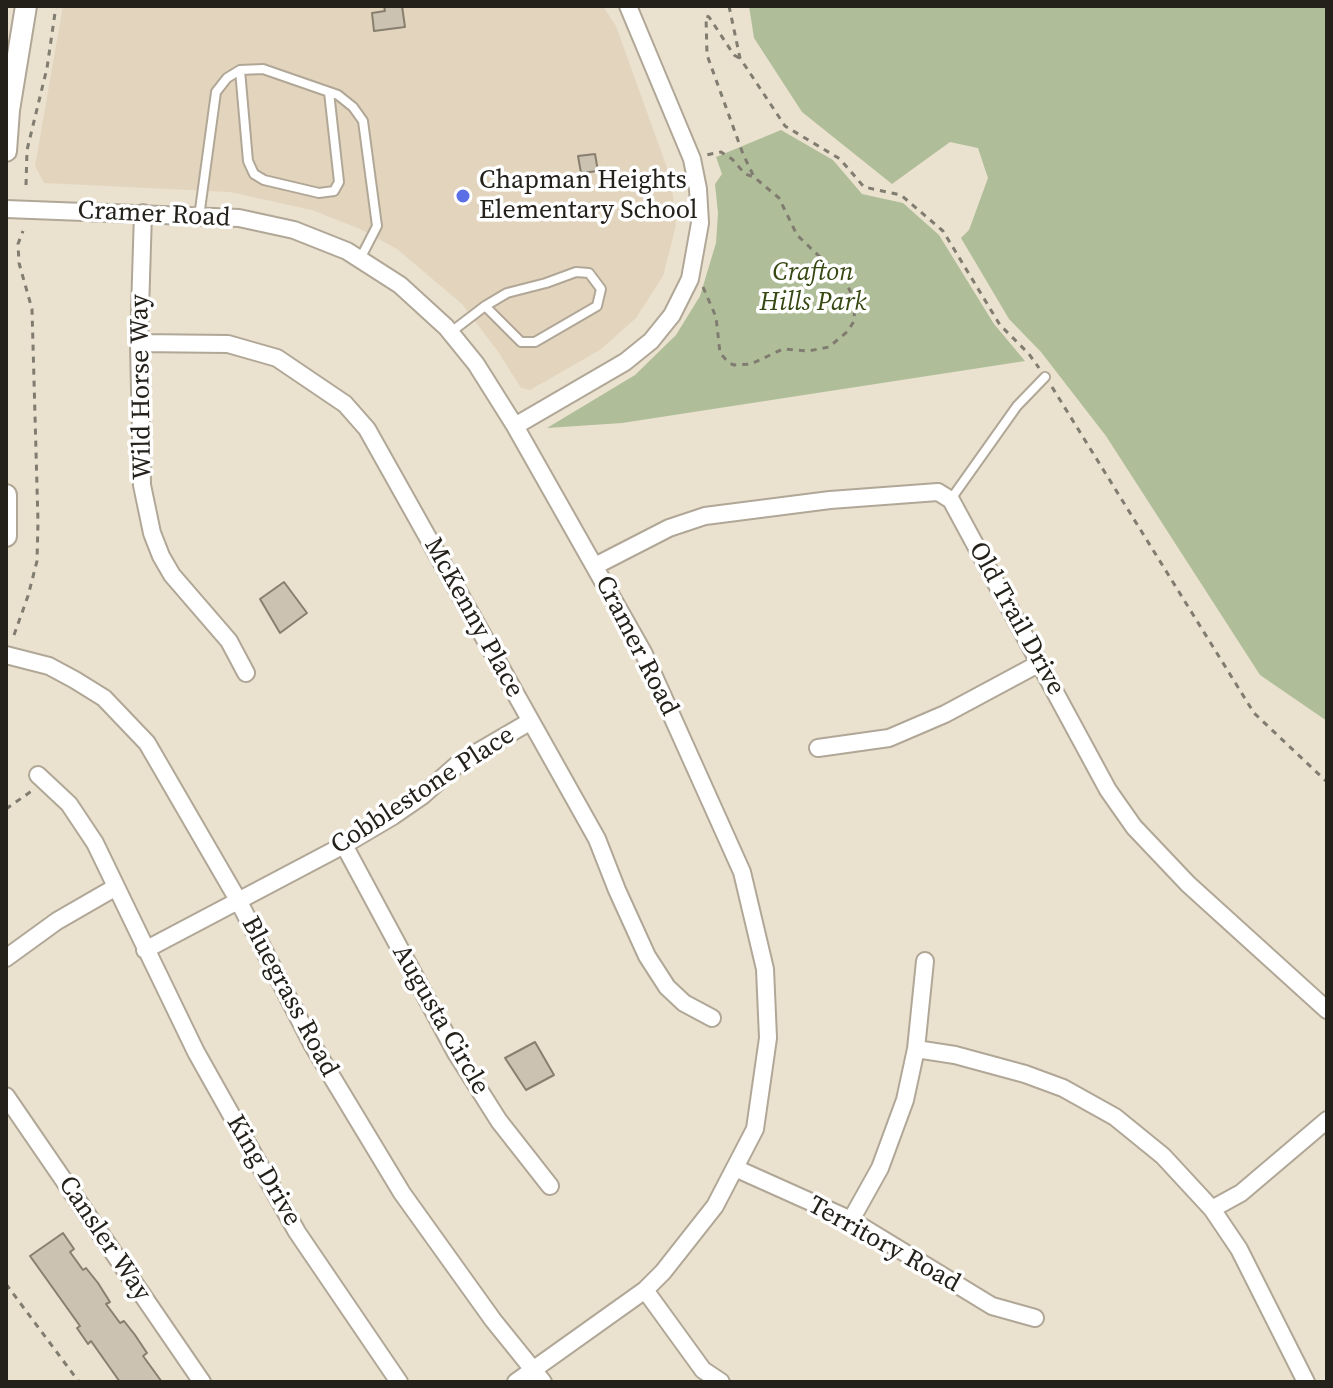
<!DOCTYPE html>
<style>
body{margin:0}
#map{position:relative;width:1333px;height:1388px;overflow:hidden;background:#eae1cf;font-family:"Source Serif 4",serif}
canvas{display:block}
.frame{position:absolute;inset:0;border:8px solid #24211b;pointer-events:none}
</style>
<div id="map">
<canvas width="1333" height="1388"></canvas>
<div class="frame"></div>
</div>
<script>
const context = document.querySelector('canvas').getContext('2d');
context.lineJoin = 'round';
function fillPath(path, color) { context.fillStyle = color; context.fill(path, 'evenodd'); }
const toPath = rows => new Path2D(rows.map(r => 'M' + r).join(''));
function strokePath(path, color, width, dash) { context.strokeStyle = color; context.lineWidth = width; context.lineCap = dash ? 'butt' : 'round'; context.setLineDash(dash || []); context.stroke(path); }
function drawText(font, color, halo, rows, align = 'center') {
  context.font = font + ' "Source Serif 4",serif'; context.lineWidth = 7; context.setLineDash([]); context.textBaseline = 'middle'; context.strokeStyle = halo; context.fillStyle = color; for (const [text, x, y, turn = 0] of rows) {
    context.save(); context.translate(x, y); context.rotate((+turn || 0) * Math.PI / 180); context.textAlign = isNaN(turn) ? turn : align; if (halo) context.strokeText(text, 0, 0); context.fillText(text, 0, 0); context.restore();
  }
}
fillPath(toPath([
 [63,6,603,6,616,26,671,179,676,225,663,276,636,318,600,350,530,390,521,388,499,353,462,304,397,249,360,229,312,210,230,192,44,183,35,166]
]), '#e3d5bd');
fillPath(toPath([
 [749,6,1327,6,1327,721,1260,675,1106,436,1041,352,1009,319,961,238,969,230,988,178,978,148,950,142,892,184,802,112,754,38],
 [781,130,833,160,862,194,903,203,939,235,994,324,1025,361,622,423,547,428,635,375,676,335,700,296,716,243,718,213,715,184,722,174,716,157]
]), '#afbe99');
const building = toPath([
 [384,6,402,6,405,27,374,31,372,13,385,11,384,6],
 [595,154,598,171,581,173,578,156,595,154],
 [284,582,307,613,280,633,260,599,284,582],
 [535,1042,554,1075,526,1090,505,1058,535,1042],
 [63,1233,74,1249,70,1252,83,1270,86,1268,98,1283,110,1302,106,1304,120,1323,124,1321,135,1335,147,1353,143,1356,162,1382,120,1382,91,1341,88,1344,77,1328,80,1326,30,1256,63,1233]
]);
fillPath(building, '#cbc2b1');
strokePath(building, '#887f6f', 2);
const service = toPath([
 [240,70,248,161,254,174,264,180,319,193,334,191,339,182,329,92],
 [199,217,216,92,227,78,240,70,263,69,338,95,353,107,363,121,377,226,360,259],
 [451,332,485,306,507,293,546,283,576,272,589,273,601,289,597,306,535,342,521,342,485,306],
 [951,499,1017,406,1045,377]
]);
const minor = toPath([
 [6,209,239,218,294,230,347,251,400,285,446,327,476,364,515,426,644,654,742,872,765,969,768,1038,755,1129,715,1206,663,1272,645,1290,516,1382],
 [143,213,139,343,142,485,152,533,161,556,172,575,229,641,246,673],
 [139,343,228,344,277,358,345,404,367,429,597,839,617,890,647,956,667,987,684,1003,712,1018],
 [515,426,625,362,651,341,672,315,690,279,700,223,698,189,692,159,628,6],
 [595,566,669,528,705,516,830,500,938,492,951,500,1108,790,1134,827,1188,884,1327,1010],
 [6,655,49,666,75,680,104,698,147,743,238,900,312,1044,402,1193,493,1320,543,1382],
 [818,748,889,738,945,714,1040,663],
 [38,775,69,804,95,843,196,1052,297,1232,399,1382],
 [344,845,456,1053,499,1121,550,1186],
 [145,950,344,845,393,816,422,796,459,763,531,721],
 [6,958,57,921,116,887],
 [916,1049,955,1055,1025,1074,1063,1088,1115,1117,1163,1156,1212,1209,1239,1249,1306,1382],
 [6,1096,202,1382],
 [735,1168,851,1220,992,1306,1035,1318],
 [1212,1209,1241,1193,1327,1120],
 [851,1220,880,1168,905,1100,916,1049,925,961],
 [645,1290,703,1370,721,1382]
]);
const tertiary = toPath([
 [6,151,9,110,26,6],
 [6,495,6,536]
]);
strokePath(service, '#b1a797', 12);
strokePath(minor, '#b1a797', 20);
strokePath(tertiary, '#b1a797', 24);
strokePath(toPath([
 [729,6,740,58,785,126,840,159,864,187,901,195,943,231,1000,325,1029,354,1039,368],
 [739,58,734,55,709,17,706,16,707,55,743,154,754,177],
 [26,185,27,150,47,68,56,6],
 [703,287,716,317,720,353,729,363,734,365,751,364,783,349,808,351,829,347,848,331,854,321,855,302,846,282,797,235,779,198,754,177,745,174,732,159,721,152,706,155],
 [1052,387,1254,713,1327,782],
 [14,635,28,596,37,561,38,522,32,309,19,263,18,244,23,231],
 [6,809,33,790],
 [6,1284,79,1382]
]), '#817c70', 3, [6, 6]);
strokePath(service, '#fff', 8);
strokePath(minor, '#fff', 16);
strokePath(tertiary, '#fff', 20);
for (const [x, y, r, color] of [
 [463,196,8,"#5a6ee5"]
]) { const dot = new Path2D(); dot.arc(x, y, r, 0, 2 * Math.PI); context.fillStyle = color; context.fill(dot); strokePath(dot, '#fff', 3); }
drawText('26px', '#24211b', '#fff', [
 ["Chapman Heights",479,181],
 ["Elementary School",479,211]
], 'left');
drawText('26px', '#24211b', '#fff', [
 ["Cramer Road",154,215,3],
 ["Wild Horse Way",142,387,-91],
 ["McKenny Place",473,618,61],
 ["Old Trail Drive",1016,619,61],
 ["Cramer Road",636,646,63],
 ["Cobblestone Place",423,791,-33],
 ["Bluegrass Road",289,997,62],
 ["Augusta Circle",440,1020,60],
 ["King Drive",263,1171,60],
 ["Cansler Way",104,1239,56],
 ["Territory Road",884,1245,29]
]);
drawText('italic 26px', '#364811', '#fff', [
 ["Crafton",813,273],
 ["Hills Park",813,303]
]);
</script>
